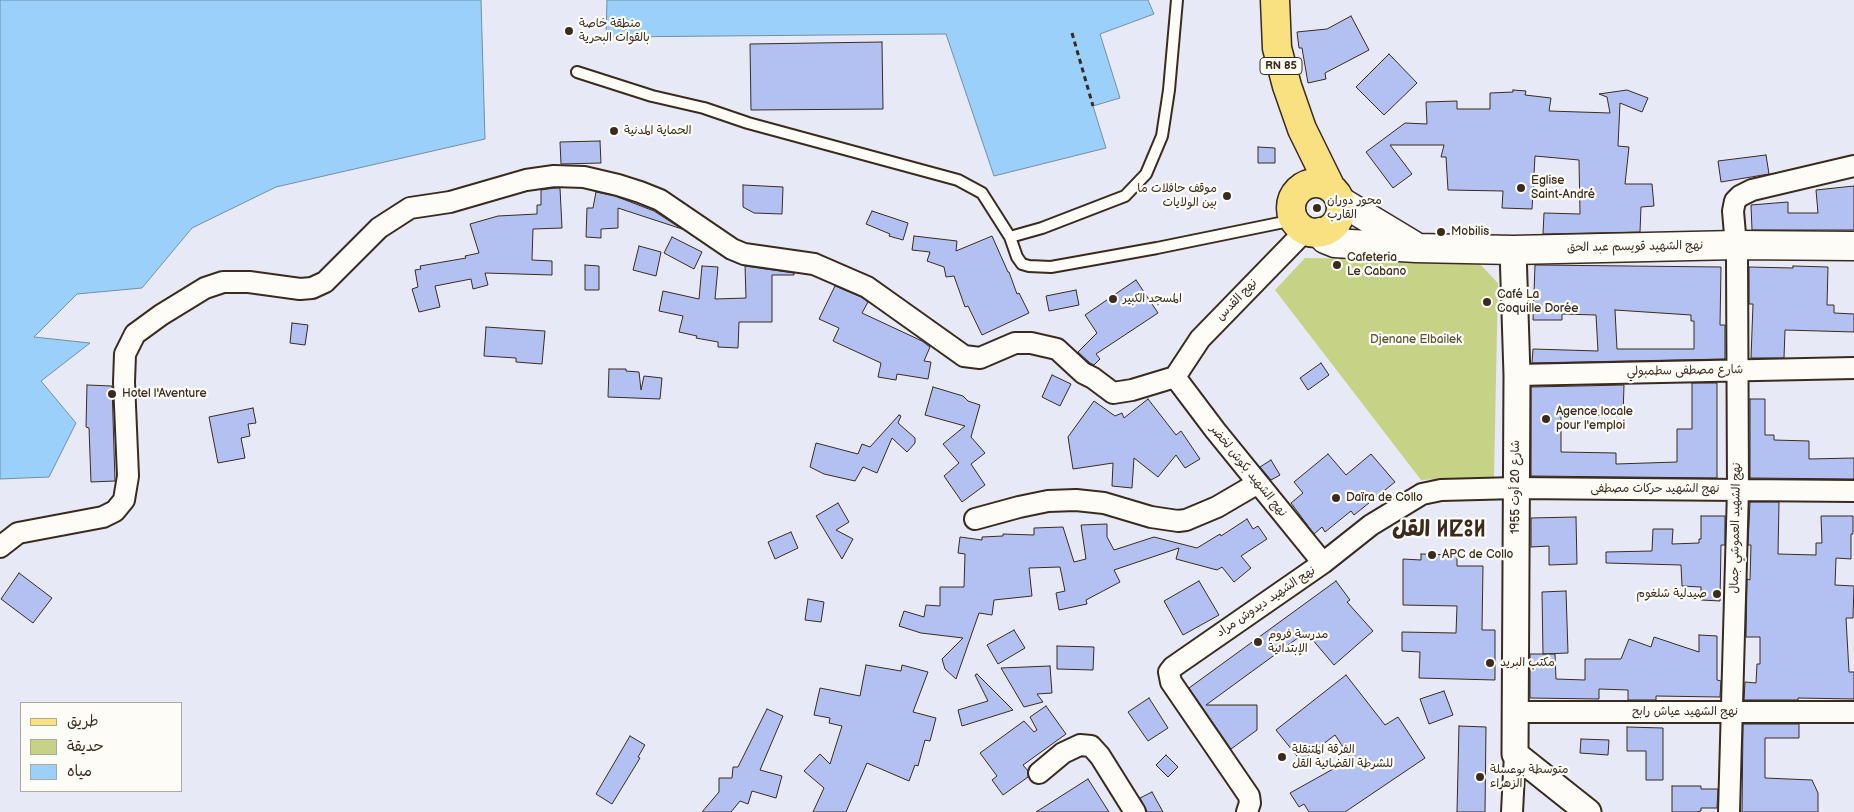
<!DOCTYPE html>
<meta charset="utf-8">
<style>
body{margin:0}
#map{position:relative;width:1854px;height:812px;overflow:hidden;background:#e7eaf6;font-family:"Balsamiq Sans","Playpen Sans Arabic",sans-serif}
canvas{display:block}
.legend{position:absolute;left:20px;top:702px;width:162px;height:90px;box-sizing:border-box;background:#fdfcf7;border:1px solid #afa8a0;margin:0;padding:6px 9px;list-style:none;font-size:15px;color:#3b2a1e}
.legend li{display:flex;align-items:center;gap:10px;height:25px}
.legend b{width:25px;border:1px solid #afa8a0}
</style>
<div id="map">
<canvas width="1854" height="812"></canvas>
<ul class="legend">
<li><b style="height:6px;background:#f9e181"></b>طريق</li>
<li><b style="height:14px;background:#c6d387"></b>حديقة</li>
<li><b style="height:14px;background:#9ad0f9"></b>مياه</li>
</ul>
</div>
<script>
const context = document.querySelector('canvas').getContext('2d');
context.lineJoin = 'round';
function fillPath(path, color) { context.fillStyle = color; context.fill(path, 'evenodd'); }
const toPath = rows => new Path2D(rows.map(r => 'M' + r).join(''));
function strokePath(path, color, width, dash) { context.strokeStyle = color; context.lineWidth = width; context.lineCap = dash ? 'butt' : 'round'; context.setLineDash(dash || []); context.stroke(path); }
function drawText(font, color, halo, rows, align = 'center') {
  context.font = font + ' "Balsamiq Sans","Playpen Sans Arabic","Noto Sans Tifinagh",sans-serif'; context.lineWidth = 4.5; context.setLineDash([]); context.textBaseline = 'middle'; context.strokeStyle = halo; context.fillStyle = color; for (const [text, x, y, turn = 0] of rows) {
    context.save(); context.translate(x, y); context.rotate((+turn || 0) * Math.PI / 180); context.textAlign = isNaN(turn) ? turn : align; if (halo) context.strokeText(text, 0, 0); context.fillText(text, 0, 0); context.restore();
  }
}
fillPath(toPath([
 [1305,258,1476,260,1498,283,1494,477,1421,480,1275,290]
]), '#c6d387');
const water = toPath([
 [0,0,481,0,485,139,276,187,192,228,142,288,77,294,34,337,90,343,41,381,76,423,49,477,0,479,0,0],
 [607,0,1148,0,1154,14,1100,34,1120,98,1093,106,1106,148,994,176,946,34,606,37,607,0]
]);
fillPath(water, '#9ad0f9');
strokePath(water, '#748ea1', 1);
const building = toPath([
 [1351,16,1369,50,1325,73,1326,79,1308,83,1302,48,1299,48,1297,32,1327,29,1351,16],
 [882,42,883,109,751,110,750,44,882,42],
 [1389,54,1417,83,1384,115,1356,87,1389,54],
 [1513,90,1526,91,1525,95,1551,98,1549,111,1610,113,1607,97,1599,94,1627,90,1648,98,1642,112,1620,103,1618,146,1629,147,1625,184,1652,184,1654,206,1641,207,1640,232,1543,234,1544,213,1580,214,1579,160,1535,156,1532,209,1502,208,1503,191,1448,190,1446,157,1441,157,1444,145,1390,145,1412,174,1393,188,1366,152,1405,123,1427,124,1426,102,1457,101,1457,109,1490,109,1490,93,1513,92,1513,90],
 [600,141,601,163,561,164,560,142,600,141],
 [1258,147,1275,148,1275,163,1258,163,1258,147],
 [1766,155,1769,174,1721,182,1718,161,1766,155],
 [743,185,783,187,782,214,754,213,743,207,743,185],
 [1854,186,1854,230,1752,230,1751,205,1788,202,1788,213,1818,213,1816,190,1854,186],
 [555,188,560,188,562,228,533,229,532,260,552,261,552,275,485,273,488,285,473,289,471,279,435,286,440,307,419,312,412,289,418,287,415,270,421,269,420,266,466,258,465,256,479,253,470,224,498,216,537,214,537,205,541,205,541,190,555,188],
 [596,192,615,196,654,211,682,229,618,208,618,228,601,229,601,238,586,237,587,208,593,208,596,192],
 [872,211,908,223,903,240,889,236,890,234,866,224,872,211],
 [914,236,957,241,956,251,992,236,1008,272,1009,272,1017,294,1019,293,1029,313,982,335,968,306,965,307,954,276,946,277,944,267,927,261,930,252,912,250,914,236],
 [672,237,702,252,694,269,664,253,672,237],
 [639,246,661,252,656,276,633,270,639,246],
 [585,265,599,266,599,290,585,290,585,265],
 [1535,265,1721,267,1720,325,1725,325,1725,359,1532,363,1533,349,1598,351,1596,315,1562,314,1562,320,1533,320,1535,265],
 [1615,310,1691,315,1691,321,1694,321,1694,349,1617,349,1615,310],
 [702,266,718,267,715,299,746,298,745,266,794,273,794,275,772,275,772,322,739,322,738,348,718,347,718,342,696,338,697,336,679,332,683,316,659,311,663,291,699,299,702,266],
 [1793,266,1828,267,1827,305,1834,305,1834,313,1854,314,1854,332,1785,330,1784,358,1751,358,1753,304,1749,304,1749,267,1793,268,1793,266],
 [1136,280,1158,313,1096,354,1100,359,1094,365,1090,363,1078,352,1097,333,1085,315,1136,280],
 [835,286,861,297,868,302,862,313,922,341,930,347,924,361,931,362,928,379,897,374,896,380,878,377,881,363,833,341,839,328,819,319,835,286],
 [1076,290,1079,305,1049,311,1046,296,1076,290],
 [292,323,308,325,305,345,290,343,292,323],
 [486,327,545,331,542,364,516,362,516,358,484,356,486,327],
 [1321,363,1329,375,1308,390,1300,378,1321,363],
 [609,369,626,369,626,371,639,372,641,390,644,376,662,378,660,399,608,397,609,369],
 [1052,375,1071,384,1060,406,1042,397,1052,375],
 [1692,383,1717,383,1717,478,1531,476,1531,387,1624,385,1623,416,1561,414,1561,452,1616,453,1616,464,1677,462,1677,429,1692,429,1692,383],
 [87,385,112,386,115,481,91,482,89,428,86,427,87,385],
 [933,387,963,396,968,401,980,405,971,437,985,453,971,464,985,485,962,502,944,476,959,463,943,444,965,426,925,415,933,387],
 [1148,399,1176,435,1181,431,1200,459,1185,468,1176,455,1158,477,1134,458,1132,488,1112,486,1113,463,1073,469,1068,437,1094,401,1115,416,1122,413,1124,418,1148,399],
 [1750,399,1765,399,1765,435,1774,435,1774,440,1809,441,1809,459,1854,458,1854,479,1750,478,1750,399],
 [253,408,256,423,248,424,250,436,241,438,245,458,218,463,209,417,253,408],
 [899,415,901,416,898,423,915,438,915,443,907,452,892,438,877,473,863,467,855,481,824,474,810,467,816,443,858,454,862,444,870,447,899,415],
 [1328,454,1346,475,1371,454,1395,482,1354,515,1351,511,1325,532,1322,527,1314,534,1291,503,1303,493,1294,482,1328,454],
 [1271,460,1280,475,1271,480,1260,467,1271,460],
 [1750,502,1779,502,1778,554,1816,555,1816,543,1822,543,1821,516,1853,516,1853,534,1851,534,1851,559,1836,558,1835,585,1854,586,1853,618,1846,618,1849,672,1854,672,1854,699,1798,698,1798,700,1744,700,1745,682,1756,683,1757,664,1760,664,1760,637,1746,637,1747,579,1750,580,1751,545,1748,545,1750,502],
 [838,503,849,522,836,530,853,539,842,559,816,516,838,503],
 [1701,516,1725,516,1725,545,1721,545,1720,601,1701,600,1701,587,1682,586,1681,565,1606,563,1606,552,1652,551,1653,529,1673,529,1672,544,1699,543,1699,539,1701,539,1701,516],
 [1576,517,1577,564,1549,565,1549,546,1531,547,1531,518,1576,517],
 [1247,519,1253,529,1258,526,1267,539,1241,556,1251,568,1234,582,1222,567,1217,570,1176,559,1179,548,1114,570,1120,582,1086,600,1087,604,1059,610,1056,593,1065,591,1060,567,1029,568,1032,596,994,600,992,615,979,613,956,679,945,669,942,659,963,638,921,633,899,626,904,611,924,617,926,605,940,606,940,587,964,587,965,554,958,553,960,537,982,540,982,537,1003,536,1003,534,1034,535,1034,528,1063,527,1074,562,1086,559,1081,525,1107,524,1107,537,1114,550,1154,537,1197,548,1220,534,1221,536,1247,519],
 [791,532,798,548,775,559,768,542,791,532],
 [1421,554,1457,555,1457,566,1483,566,1482,630,1495,630,1495,680,1419,678,1420,652,1402,651,1402,632,1456,633,1457,606,1403,605,1403,559,1421,560,1421,554],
 [19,573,52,598,33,623,1,599,19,573],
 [1199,581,1219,615,1183,635,1164,601,1199,581],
 [1336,581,1350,600,1347,602,1373,631,1334,665,1306,632,1206,705,1257,705,1257,730,1231,749,1189,688,1336,581],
 [1566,591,1568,653,1543,654,1542,592,1566,591],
 [808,599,824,602,821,622,805,620,808,599],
 [1014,630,1025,648,998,664,987,645,1014,630],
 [1699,635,1717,636,1717,680,1721,681,1720,697,1656,696,1656,700,1628,700,1628,690,1599,689,1599,699,1530,698,1530,654,1555,654,1556,679,1585,680,1585,659,1621,659,1629,639,1651,647,1654,637,1699,652,1699,635],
 [1057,646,1094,647,1093,670,1057,669,1057,646],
 [866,665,901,671,902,665,928,672,913,712,936,718,930,741,925,740,918,766,915,765,909,781,867,763,846,812,813,812,824,788,804,771,820,754,830,764,842,726,829,723,830,718,814,715,820,688,860,696,866,665],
 [1050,666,1052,693,1037,694,1043,702,1024,707,1001,668,1050,666],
 [977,674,1013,710,962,726,958,710,988,701,975,675,977,674],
 [1346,675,1385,725,1398,717,1425,758,1345,812,1309,812,1304,804,1299,807,1290,793,1351,759,1335,735,1301,761,1276,730,1346,675],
 [1444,691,1453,715,1429,724,1420,699,1444,691],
 [1149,698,1168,728,1148,741,1128,712,1149,698],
 [1046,706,1066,734,1023,765,1028,771,1028,777,1003,795,992,780,997,776,980,753,1024,721,1034,732,1037,730,1030,717,1046,706],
 [767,709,783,716,760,770,782,776,776,798,752,791,748,804,740,801,731,812,702,812,719,792,719,778,732,778,733,767,738,767,767,709],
 [1743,724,1799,724,1799,738,1765,738,1765,778,1812,780,1818,793,1818,812,1742,812,1743,724],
 [1459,726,1486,727,1485,812,1457,812,1459,726],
 [1627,727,1663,728,1663,780,1646,780,1646,751,1627,751,1627,727],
 [630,736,645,745,638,757,640,758,612,804,596,794,630,736],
 [1581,739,1609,740,1608,755,1580,753,1581,739],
 [1166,755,1178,767,1168,777,1156,765,1166,755],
 [1088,779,1109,812,1036,812,1088,779],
 [1672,786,1701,786,1701,789,1718,789,1717,808,1701,808,1701,811,1696,812,1672,812,1672,786],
 [1152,792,1163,812,1147,812,1140,798,1152,792]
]);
fillPath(building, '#b3c1f2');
strokePath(building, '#3b2a1e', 1);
const service = toPath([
 [577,72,652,96,704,108,748,123,958,180,982,193,1010,237,1017,257,1022,264,1029,266,1051,267,1157,248,1294,220],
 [1010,237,1042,228,1125,196,1146,174,1162,136,1169,90,1177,0]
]);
const minor = toPath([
 [1517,375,1854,368],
 [1175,377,1215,430,1323,563],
 [1175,377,1200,339,1306,230],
 [975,519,1019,507,1048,501,1076,500,1104,503,1151,517,1178,521,1186,520,1217,507,1258,483],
 [0,547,18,533,103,517,115,511,124,500,128,476,124,382,125,354,135,334,161,315,205,288,223,282,249,282,300,289,312,288,325,282,379,228,410,208,450,202,526,180,554,176,584,177,618,185,640,192,660,200,732,249,744,254,814,264,867,287,964,356,980,358,1015,343,1031,343,1057,349,1083,373,1093,378,1113,393,1132,390,1175,377],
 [1515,712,1854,712],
 [1039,773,1063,753,1080,745,1091,746,1100,756,1135,812],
 [1247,812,1250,803,1249,796,1171,682,1169,672,1173,667,1323,563,1371,525,1422,494,1441,490,1517,488,1854,491],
 [1512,812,1515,754],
 [1729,812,1738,490,1737,258,1733,211,1735,201,1740,196,1752,190,1854,166]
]);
const tertiary = toPath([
 [1513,250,1517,375,1515,754,1588,812]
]);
const secondary = toPath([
 [1340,201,1413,245],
 [1320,232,1325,239,1335,243,1416,248,1513,250,1736,245,1854,246]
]);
const primary = toPath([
 [1275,0,1277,48,1287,86,1302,129,1331,188],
 '1291 208a25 25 0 1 1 50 0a25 25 0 1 1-50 0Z'
]);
strokePath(service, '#3b2a1e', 14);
strokePath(minor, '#3b2a1e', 24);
strokePath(tertiary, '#3b2a1e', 29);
strokePath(secondary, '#3b2a1e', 31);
strokePath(primary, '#3b2a1e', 31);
strokePath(toPath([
 [1072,33,1093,106]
]), '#3b2a1e', 3, [5, 4]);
strokePath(service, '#fdfcf7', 10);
strokePath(minor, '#fdfcf7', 20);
strokePath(tertiary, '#fdfcf7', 25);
strokePath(secondary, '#fdfcf7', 28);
strokePath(primary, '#f9e181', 28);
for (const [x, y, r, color] of [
 [569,31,5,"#3b2a1e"],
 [614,131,5,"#3b2a1e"],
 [1521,188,5,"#3b2a1e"],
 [1227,196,5,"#3b2a1e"],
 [1317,208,5,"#3b2a1e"],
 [1441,232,5,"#3b2a1e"],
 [1337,265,5,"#3b2a1e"],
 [1113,299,5,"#3b2a1e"],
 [1487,302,5,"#3b2a1e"],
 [112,394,5,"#3b2a1e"],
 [1546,419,5,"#3b2a1e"],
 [1336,498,5,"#3b2a1e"],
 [1432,555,5,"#3b2a1e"],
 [1717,594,5,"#3b2a1e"],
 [1258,642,5,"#3b2a1e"],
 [1490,663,5,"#3b2a1e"],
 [1282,757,5,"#3b2a1e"],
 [1480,777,5,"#3b2a1e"]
]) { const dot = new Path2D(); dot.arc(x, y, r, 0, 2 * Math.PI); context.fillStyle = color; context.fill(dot); strokePath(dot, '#fdfcf7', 2); }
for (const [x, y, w] of [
 [1281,66,42]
]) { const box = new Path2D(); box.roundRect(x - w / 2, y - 8.5, w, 17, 4); context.fillStyle = '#fdfcf7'; context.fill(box); strokePath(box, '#3b2a1e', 1); }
drawText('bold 11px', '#3b2a1e', null, [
 ["RN 85",1281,66]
]);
drawText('12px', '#3b2a1e', '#fdfcf7', [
 ["منطقة خاصة",579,24],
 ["بالقوات البحرية",579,38],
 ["الحماية المدنية",624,131],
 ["Eglise",1531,181],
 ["Saint-André",1531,195],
 ["موقف حافلات ما",1217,189,"right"],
 ["بين الولايات",1217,203,"right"],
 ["محور دوران",1327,201],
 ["القارب",1327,215],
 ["Mobilis",1451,232],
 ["Cafeteria",1347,258],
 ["Le Cabano",1347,272],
 ["Café La",1497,295],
 ["Coquille Dorée",1497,309],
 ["المسجد الكبير",1123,299],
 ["Hotel l'Aventure",122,394],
 ["Agence locale",1556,412],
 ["pour l'emploi",1556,426],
 ["Daïra de Collo",1346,498],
 ["APC de Collo",1442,555],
 ["صيدلية شلغوم",1707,594,"right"],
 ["مدرسة فروم",1268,635],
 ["الإبتدائية",1268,649],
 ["مكتب البريد",1500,663],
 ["الفرقة المتنقلة",1292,750],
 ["للشرطة القضائية القل",1292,764],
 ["متوسطة بوعسلة",1490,770],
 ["الزهراء",1490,784]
], 'left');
drawText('12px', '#3b2a1e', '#fdfcf7', [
 ["نهج الشهيد قويسم عبد الحق",1635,247,-1],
 ["نهج القدس",1237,300,-46],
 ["شارع مصطفى سطمبولي",1685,371,-1],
 ["نهج الشهيد بكوش لخضر",1248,471,51],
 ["شارع 20 أوت 1955",1516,487,-90],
 ["نهج الشهيد حركات مصطفى",1655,489],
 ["نهج الشهيد العموشي جمال",1736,528,-89],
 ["نهج الشهيد ديدوش مراد",1266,602,-34],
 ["نهج الشهيد عياش رابح",1685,712]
]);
drawText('12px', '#5e5438', '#fdfcf7', [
 ["Djenane Elbailek",1416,340]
]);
drawText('bold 22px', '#3b2a1e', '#fdfcf7', [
 ["القل ⵍⵇⵓⵍ",1439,530]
]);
</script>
